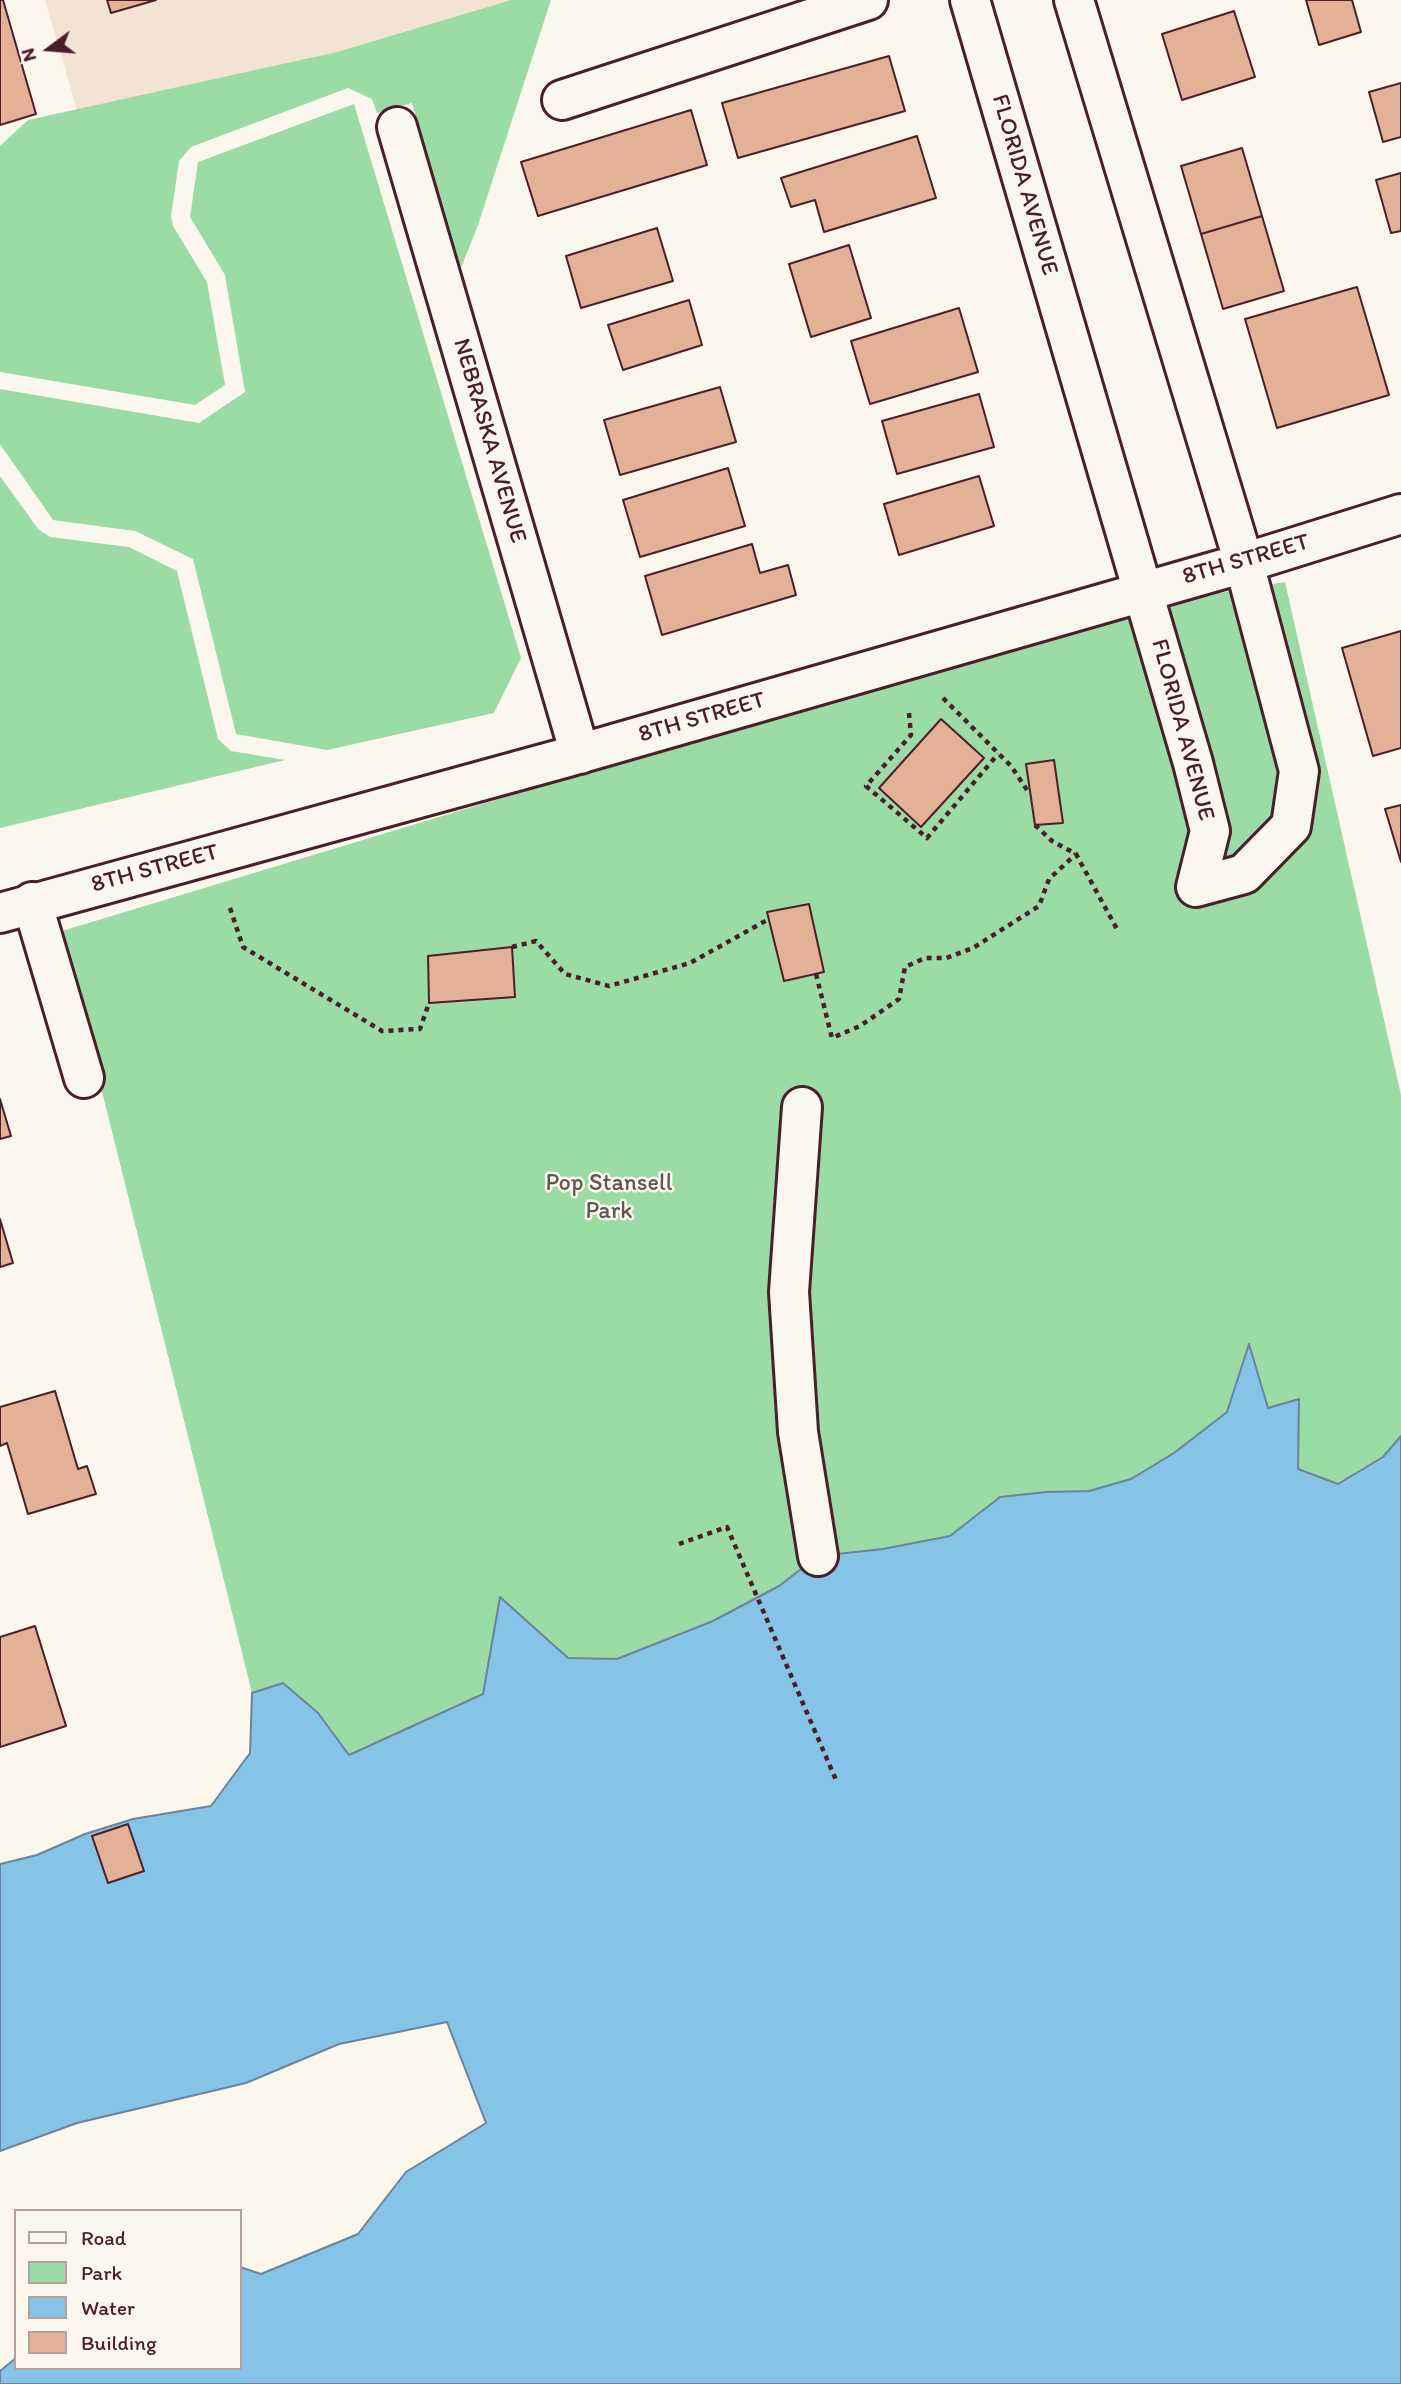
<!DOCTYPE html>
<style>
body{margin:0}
#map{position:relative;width:1401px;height:2384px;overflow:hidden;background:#fbf7ec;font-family:Itim,sans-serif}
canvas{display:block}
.legend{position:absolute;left:14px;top:2209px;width:228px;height:161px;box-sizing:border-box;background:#fbf7ec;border:2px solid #b4a19f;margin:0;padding:9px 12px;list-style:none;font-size:21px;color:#4a1f2b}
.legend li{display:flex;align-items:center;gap:14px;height:35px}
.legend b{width:35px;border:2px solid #b4a19f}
.north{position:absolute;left:14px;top:14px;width:70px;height:70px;-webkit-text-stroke:5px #fbf7ec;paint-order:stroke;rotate:254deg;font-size:19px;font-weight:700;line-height:28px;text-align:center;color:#4a1f2b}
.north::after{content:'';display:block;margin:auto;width:24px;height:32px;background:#4a1f2b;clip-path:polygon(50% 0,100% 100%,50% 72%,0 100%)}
</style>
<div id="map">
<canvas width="1401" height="2384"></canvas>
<ul class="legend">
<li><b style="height:9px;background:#fbf7ec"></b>Road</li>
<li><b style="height:19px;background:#9bdba5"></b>Park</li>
<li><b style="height:19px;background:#85c4e6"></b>Water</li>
<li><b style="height:19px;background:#e3b196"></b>Building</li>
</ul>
<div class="north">N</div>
</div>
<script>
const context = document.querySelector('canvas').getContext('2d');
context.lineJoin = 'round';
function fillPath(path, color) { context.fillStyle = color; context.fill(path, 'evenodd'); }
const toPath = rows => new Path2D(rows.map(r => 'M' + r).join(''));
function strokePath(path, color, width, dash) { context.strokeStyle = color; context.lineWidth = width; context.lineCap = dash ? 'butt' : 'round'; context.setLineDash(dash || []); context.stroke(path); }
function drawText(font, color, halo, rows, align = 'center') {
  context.font = font + ' Itim,sans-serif'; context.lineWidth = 5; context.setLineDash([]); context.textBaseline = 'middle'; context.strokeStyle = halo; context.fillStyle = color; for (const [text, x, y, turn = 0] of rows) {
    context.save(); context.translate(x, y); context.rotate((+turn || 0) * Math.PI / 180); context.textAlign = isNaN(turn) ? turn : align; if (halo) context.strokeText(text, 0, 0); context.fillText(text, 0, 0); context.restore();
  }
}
fillPath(toPath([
 [45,0,511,0,337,52,77,110]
]), '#f4e2d2');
fillPath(toPath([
 [511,0,551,0,478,225,461,268,412,103,377,113,372,99,348,88,191,147,179,161,171,216,173,226,207,282,225,385,195,405,0,372,0,146,28,120,337,52],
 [354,104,521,658,494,713,327,750,236,734,193,559,135,531,53,520,0,444,0,389,199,423,245,392,225,275,190,217,198,162],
 [0,476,38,529,50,537,129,547,177,571,218,739,231,751,285,760,0,828],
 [1285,582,1401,1095,1401,1436,1383,1457,1338,1484,1298,1469,1299,1399,1268,1408,1249,1345,1227,1412,1174,1453,1131,1479,1089,1491,1047,1492,1000,1497,950,1536,883,1549,818,1556,779,1586,713,1621,617,1659,568,1658,349,1755,318,1713,283,1683,252,1693,62,931,1130,608]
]), '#9bdba5');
const water = toPath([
 [1249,1344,1268,1408,1299,1399,1298,1469,1338,1484,1383,1457,1401,1436,1401,2384,0,2384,0,2371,16,2358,16,2368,240,2368,240,2267,261,2274,358,2234,406,2172,486,2123,447,2022,339,2044,246,2083,77,2123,0,2151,0,1864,37,1855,85,1834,133,1819,211,1806,250,1753,252,1693,283,1683,318,1713,349,1755,483,1694,500,1597,568,1658,617,1659,713,1621,779,1586,818,1556,883,1549,950,1536,1000,1497,1047,1492,1089,1491,1131,1479,1174,1453,1227,1412,1249,1344]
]);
fillPath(water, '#85c4e6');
strokePath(water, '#6d829b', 2);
const building = toPath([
 [0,0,3,0,36,114,0,125,0,0],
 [107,0,156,0,111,13,107,0],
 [1306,0,1352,0,1361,32,1319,45,1306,0],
 [1234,11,1255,77,1182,100,1162,34,1234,11],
 [889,56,905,111,738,158,722,103,889,56],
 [1401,83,1401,137,1383,142,1369,92,1401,83],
 [691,110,707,165,538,216,521,162,691,110],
 [917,136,936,198,824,232,815,200,791,207,781,178,917,136],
 [1242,148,1262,216,1201,234,1181,166,1242,148],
 [1401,173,1401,231,1391,233,1376,180,1401,173],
 [1262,216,1284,291,1223,309,1201,234,1262,216],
 [657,228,673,281,581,308,566,256,657,228],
 [849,245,871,318,811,337,789,264,849,245],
 [1357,287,1389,395,1277,428,1245,319,1357,287],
 [689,300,702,345,623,370,608,325,689,300],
 [959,308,978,372,870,404,851,341,959,308],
 [720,387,736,442,620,475,604,420,720,387],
 [979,394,994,447,897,474,882,421,979,394],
 [728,468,745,526,640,557,623,500,728,468],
 [979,476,994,526,899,555,884,504,979,476],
 [752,544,760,573,788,565,796,595,662,635,645,576,752,544],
 [1401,631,1401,748,1373,756,1342,648,1401,631],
 [941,719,984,758,921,827,879,788,941,719],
 [1054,760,1063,823,1035,825,1026,764,1054,760],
 [1401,805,1401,862,1385,809,1401,805],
 [809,904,824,972,784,981,767,912,809,904],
 [512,947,515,997,429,1003,428,956,512,947],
 [0,1099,11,1136,0,1139,0,1099],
 [0,1219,13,1263,0,1267,0,1219],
 [55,1391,78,1469,87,1466,96,1494,28,1514,7,1443,0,1446,0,1407,55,1391],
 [35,1626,66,1726,0,1747,0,1637,35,1626],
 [128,1824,144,1871,108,1883,92,1836,128,1824]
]);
fillPath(building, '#e3b196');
strokePath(building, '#4a1f2b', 2);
const minor = toPath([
 [970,0,1193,763,1210,831,1196,887,1244,874,1291,826,1299,771,1244,563,1074,0],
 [562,100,868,0],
 [397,127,580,754],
 [32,902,84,1078],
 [0,913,568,757,1244,563,1401,514],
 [802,1107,789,1292,798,1432,818,1556]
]);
strokePath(minor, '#4a1f2b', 44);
strokePath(toPath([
 [943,698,1011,766,1027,790],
 [909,713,911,735,866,786,927,838,998,754],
 [1035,825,1052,841,1076,854,1118,931],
 [230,908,243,947,382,1031,420,1029,429,1003],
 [512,947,536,941,565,974,609,986,690,963,769,919],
 [816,974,832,1038,860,1026,899,999,905,967,925,958,946,958,973,948,1039,906,1049,879,1076,854],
 [679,1544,727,1527,836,1780]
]), '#4a1f2b', 4.5, [5, 5]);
strokePath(minor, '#fbf7ec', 38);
drawText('24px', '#4a1f2b', '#fbf7ec', [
 ["FLORIDA AVENUE",1024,185,74],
 ["NEBRASKA AVENUE",489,441,74],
 ["8TH STREET",1246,560,-16],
 ["8TH STREET",702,718,-16],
 ["FLORIDA AVENUE",1182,730,75],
 ["8TH STREET",155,869,-15]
]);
drawText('24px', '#625750', '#fbf7ec', [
 ["Pop Stansell",609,1184],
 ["Park",609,1212]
]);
</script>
